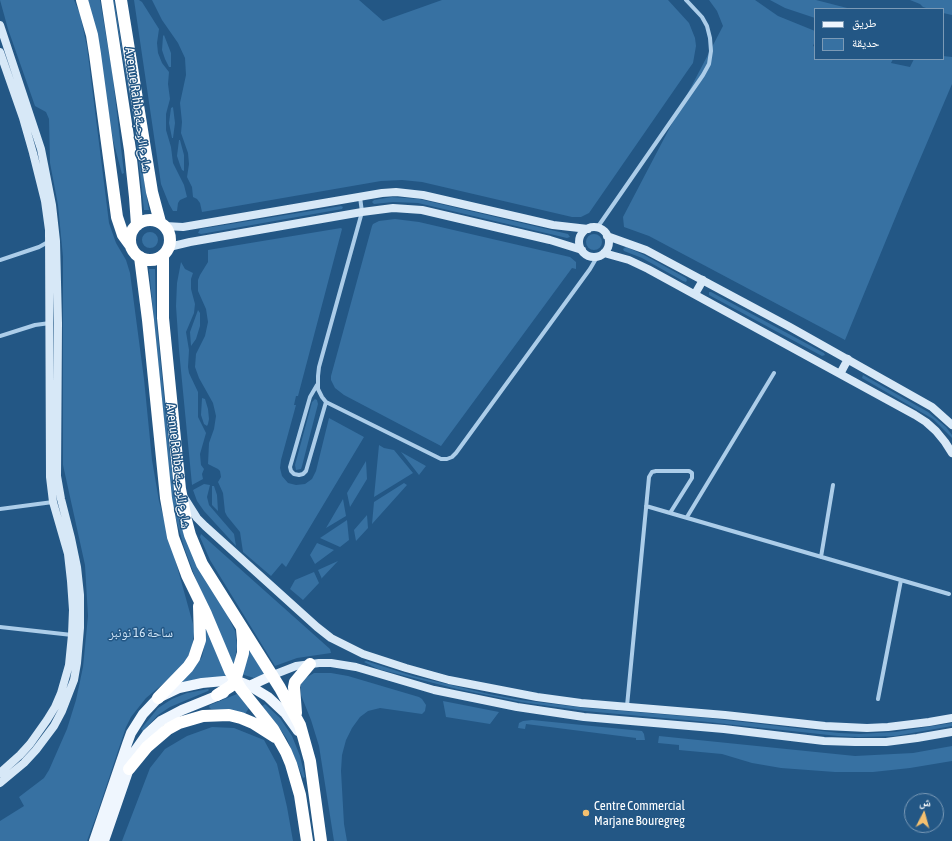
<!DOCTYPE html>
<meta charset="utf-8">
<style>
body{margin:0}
#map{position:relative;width:952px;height:841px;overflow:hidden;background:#235785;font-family:"Asap Condensed","Noto Naskh Arabic",sans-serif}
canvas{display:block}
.legend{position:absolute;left:814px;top:8px;width:130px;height:52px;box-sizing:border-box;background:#235785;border:1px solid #7b9ab6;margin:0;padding:5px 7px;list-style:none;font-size:12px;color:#fff}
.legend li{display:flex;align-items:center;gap:8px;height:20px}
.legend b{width:20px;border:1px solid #7b9ab6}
.north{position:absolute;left:904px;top:793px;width:40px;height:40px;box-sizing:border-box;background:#235785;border:1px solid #7b9ab6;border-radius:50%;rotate:6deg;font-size:11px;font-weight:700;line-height:16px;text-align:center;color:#fff}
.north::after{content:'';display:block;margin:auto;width:14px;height:18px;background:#f4c06f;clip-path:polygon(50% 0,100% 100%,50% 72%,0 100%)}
</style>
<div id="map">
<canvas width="952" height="841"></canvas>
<ul class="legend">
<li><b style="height:5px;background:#eff6fe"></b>طريق</li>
<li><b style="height:11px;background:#3771a2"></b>حديقة</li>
</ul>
<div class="north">ش</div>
</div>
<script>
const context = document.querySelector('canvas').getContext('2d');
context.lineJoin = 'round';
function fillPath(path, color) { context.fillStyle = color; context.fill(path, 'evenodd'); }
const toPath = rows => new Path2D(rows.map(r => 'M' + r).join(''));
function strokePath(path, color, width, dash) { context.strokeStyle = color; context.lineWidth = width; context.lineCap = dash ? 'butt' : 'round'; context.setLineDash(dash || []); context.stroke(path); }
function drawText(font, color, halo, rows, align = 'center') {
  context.font = font + ' "Asap Condensed","Noto Naskh Arabic",sans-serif'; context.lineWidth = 3; context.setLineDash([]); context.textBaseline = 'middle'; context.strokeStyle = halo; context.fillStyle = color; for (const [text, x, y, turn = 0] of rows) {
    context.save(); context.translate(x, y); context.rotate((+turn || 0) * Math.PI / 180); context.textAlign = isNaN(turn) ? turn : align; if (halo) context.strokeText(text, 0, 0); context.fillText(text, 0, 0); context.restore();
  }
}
fillPath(toPath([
 [0,0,74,0,80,14,87,47,109,223,116,243,126,260,130,273,144,379,152,460,159,501,193,624,194,632,192,648,186,662,175,674,146,698,131,717,126,727,97,814,87,841,0,841,0,821,24,806,19,797,44,778,49,770,67,729,76,700,83,667,88,616,85,565,63,465,63,257,58,205,50,163,49,119,46,112,35,106,8,29],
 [88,0,100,0,103,18,112,71,124,173,122,174,113,140,96,31],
 [113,0,114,0,149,210,144,210,135,128],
 [134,0,139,0,142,2,159,29,157,43,158,53,162,63,169,72,168,84,170,99,166,114,166,130,171,147,173,163,184,185,187,197,180,200,178,203,177,211,173,211,169,204,161,184],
 [152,0,359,0,383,21,442,0,668,0,689,23,695,38,696,46,693,63,688,70,589,213,581,217,572,217,422,182,402,180,381,181,202,212,200,203,197,199,193,197,192,187,187,177,189,164,188,153,181,133,182,122,180,103,186,75,185,58,178,43,162,20],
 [709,0,755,0,778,16,815,31,815,41,813,46,815,47,815,59,893,59,891,63,910,67,914,59,943,59,943,56,952,57,952,84,903,199,845,340,649,236,624,227,623,217,723,26,717,11],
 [770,0,816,0,851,9,815,9,815,18,785,8],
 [910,0,952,0,952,15,943,13,943,9,929,9,923,7,920,4],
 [164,35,171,53,171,67,169,67,165,59,162,50,163,36],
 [173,107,175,123,173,138,172,138,169,123,171,108],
 [179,140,180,140,184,155,184,171,182,170,180,165,177,156],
 [392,197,419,199,568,234,570,237,567,238,418,203,393,202,374,204,372,202,374,200],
 [341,206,343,207,342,209,201,234,198,233,200,229],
 [395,219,419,222,570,257,576,262,576,269,572,268,441,446,344,395,335,388,331,380,331,376,372,226,373,224,379,221],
 [341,228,342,229,298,396,296,396,294,405,296,405,281,460,280,468,282,476,288,483,296,485,305,484,312,479,316,471,329,418,364,437,286,567,282,563,271,576,243,552,240,532,227,516,225,512,223,493,218,482,221,477,220,471,218,469,208,464,209,443,214,429,216,416,213,403,199,378,195,367,196,354,205,336,208,322,206,309,198,291,198,280,200,275,208,262,208,250],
 '142 240a8 8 0 1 1 16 0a8 8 0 1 1-16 0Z',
 '586 242a8 8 0 1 1 16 0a8 8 0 1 1-16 0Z',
 [626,247,644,255,686,278,687,280,686,282,683,281,642,258,624,251,623,249],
 [181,262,185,269,193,273,191,279,191,289,195,304,194,313,186,332,189,350,188,367,189,373,198,392,198,417,206,433,200,454,201,465,204,469,202,474,203,479,192,485,179,350,176,306,177,283],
 [149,269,155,269,156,316,169,447,176,502,179,515,235,631,237,646,234,665,198,585,184,547,174,512,171,494],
 [709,292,711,292,824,353,825,355,822,356,709,295],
 [198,310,200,313,200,326,196,339,191,346,190,332],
 [863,375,928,412,946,427,952,435,952,438,933,419,862,378],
 [202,398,205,399,208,409,209,419,208,424,207,426,204,424,201,415],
 [315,399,317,400,318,404,302,466,301,469,296,470,295,465,312,402],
 [379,445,384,448,394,450,413,473,374,497],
 [401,452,426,466,419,475],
 [366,461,367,479,350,507,347,493],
 [404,483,407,485,372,524,374,502],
 [204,484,210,485,207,497,209,505,234,534,236,546,204,511,197,501,193,490],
 [212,486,214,486,217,495,218,511,212,505],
 [343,499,346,516,326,528],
 [367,515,368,528,356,541,354,530],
 [347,520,349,540,340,547,320,538],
 [201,534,330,649,331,653,297,658,275,666,210,560,200,537],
 [317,543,334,550,315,564,310,555],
 [338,561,322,578,322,579,318,570],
 [314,572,319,583,303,600,290,589,295,580],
 [204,621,228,674,226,678,176,684,191,672,202,657,206,639],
 [249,646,267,675,254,678,241,674,248,658],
 [366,661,413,676,489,694,521,700,586,708,708,718,839,733,859,734,895,732,952,723,952,726,895,736,859,737,838,736,708,722,585,711,521,702,457,689,378,669,364,662],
 [314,673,331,673,348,676,419,697,422,699,426,705,425,711,422,714,380,708,368,711,360,717,352,728,346,740,342,755,341,771,344,824,347,841,334,841,319,746,311,720,301,695,301,684,304,679],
 [208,689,209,690,208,691,170,707,158,715,143,731,141,729,158,708,172,699,187,693],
 [237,694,249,708,245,714,230,711,211,709,209,707,210,705],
 [443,701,499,712,490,724,446,717],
 [265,704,280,718,292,736,300,756,305,777,303,778,287,739,276,723,262,706],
 [532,720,642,731,644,734,645,740,636,740,636,738,526,724,525,729,518,728,519,723,523,721],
 [212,727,234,728,264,740,277,764,287,807,293,841,122,841,150,768,165,749,187,736],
 [659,736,855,756,913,753,952,746,952,761,910,768,873,772,835,772,781,768,752,763,722,754,679,750,679,745,658,743]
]), '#3771a2');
strokePath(toPath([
 [360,197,362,212,319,367,318,376,318,389,322,397,326,402,441,459,447,459,452,457,456,453,590,269,597,257],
 [597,228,703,75,709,64,711,51,710,38,707,26,702,17,686,0],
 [0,260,39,247,48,242],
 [0,336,35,325,50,323],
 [317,385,310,397,290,467,291,471,294,474,299,475,303,474,306,471,326,402],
 [646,506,949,594],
 [0,509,53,502],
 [687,517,774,373],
 [821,557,833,485],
 [0,627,72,635],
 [878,699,901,580],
 [627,706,649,477,652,472,656,471,689,471,692,473,692,478,670,513]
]), '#accde9', 4);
strokePath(toPath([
 [0,25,41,149,52,205,56,241,58,323,57,476,61,499,71,538,77,567,80,595,80,628,77,663,74,680,62,711,54,726,36,750,24,763,0,783],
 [0,52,23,118,33,153,45,201,49,230,50,477,53,502,68,554,71,581,73,610,72,635,69,665,61,693,55,707,47,720,30,744,20,755,0,773],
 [165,226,183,227,382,193,396,192,423,195,553,225,588,229],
 '579 242a15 15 0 1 1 30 0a15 15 0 1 1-30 0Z',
 [607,236,646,250,790,327,932,407,952,425],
 [169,247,190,242,362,212,393,208,422,210,550,240,582,250],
 [604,253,629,260,648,269,915,415,926,422,936,431,945,442,952,453],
 [695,294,703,280],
 [840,374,848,359],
 [185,499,197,518,205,526,317,627,331,638,363,654,406,668,449,680,537,697,581,703,725,715,825,726,867,728,888,727,929,722,952,718],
 [273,675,296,666,319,663,331,663,356,667,434,690,517,707,584,717,724,729,824,741,855,742,886,742,917,738,952,732]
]), '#d7e8f7', 8);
strokePath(toPath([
 [247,687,273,675],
 [94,841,127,744,131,733,143,714,158,698,179,688,202,683,224,681,240,682,250,686,268,697,285,713,298,731],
 [104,841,135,751,147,734,161,721,182,710,224,693]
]), '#eff6fe', 10);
strokePath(toPath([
 [82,0,92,35,95,54,117,217,123,235,131,246],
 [107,0,130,150,135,197,137,225],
 [121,0,152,192,160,222],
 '130 240a20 20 0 1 1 40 0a20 20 0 1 1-40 0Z',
 [163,255,163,318,180,489,186,520,190,535,202,564,280,688,300,725,310,761,321,841],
 [140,257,148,320,166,498,173,537,187,575,206,614,230,671,241,689,273,729,286,752,291,764,300,795,307,841],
 [217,695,231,686,235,681,243,653,243,640,242,629],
 [158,698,188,667,194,658,200,640,199,606],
 [296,713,294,687,295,682,310,664],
 [129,769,147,747,168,729,179,723,203,716,229,715,241,718,253,723,275,737]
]), '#fff', 12);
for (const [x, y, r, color] of [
 [586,813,4,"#f4c06f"]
]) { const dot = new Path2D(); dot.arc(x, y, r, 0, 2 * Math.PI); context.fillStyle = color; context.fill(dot); strokePath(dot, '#235785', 1.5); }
drawText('13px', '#fff', '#235785', [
 ["Avenue Rahba شارع الرحبة",138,110,82],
 ["Avenue Rahba شارع الرحبة",178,466,83]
]);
drawText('13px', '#d0e5f7', '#235785', [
 ["ساحة 16 نونبر",141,633]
]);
drawText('13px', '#fff', '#235785', [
 ["Centre Commercial",594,806],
 ["Marjane Bouregreg",594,821]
], 'left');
</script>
